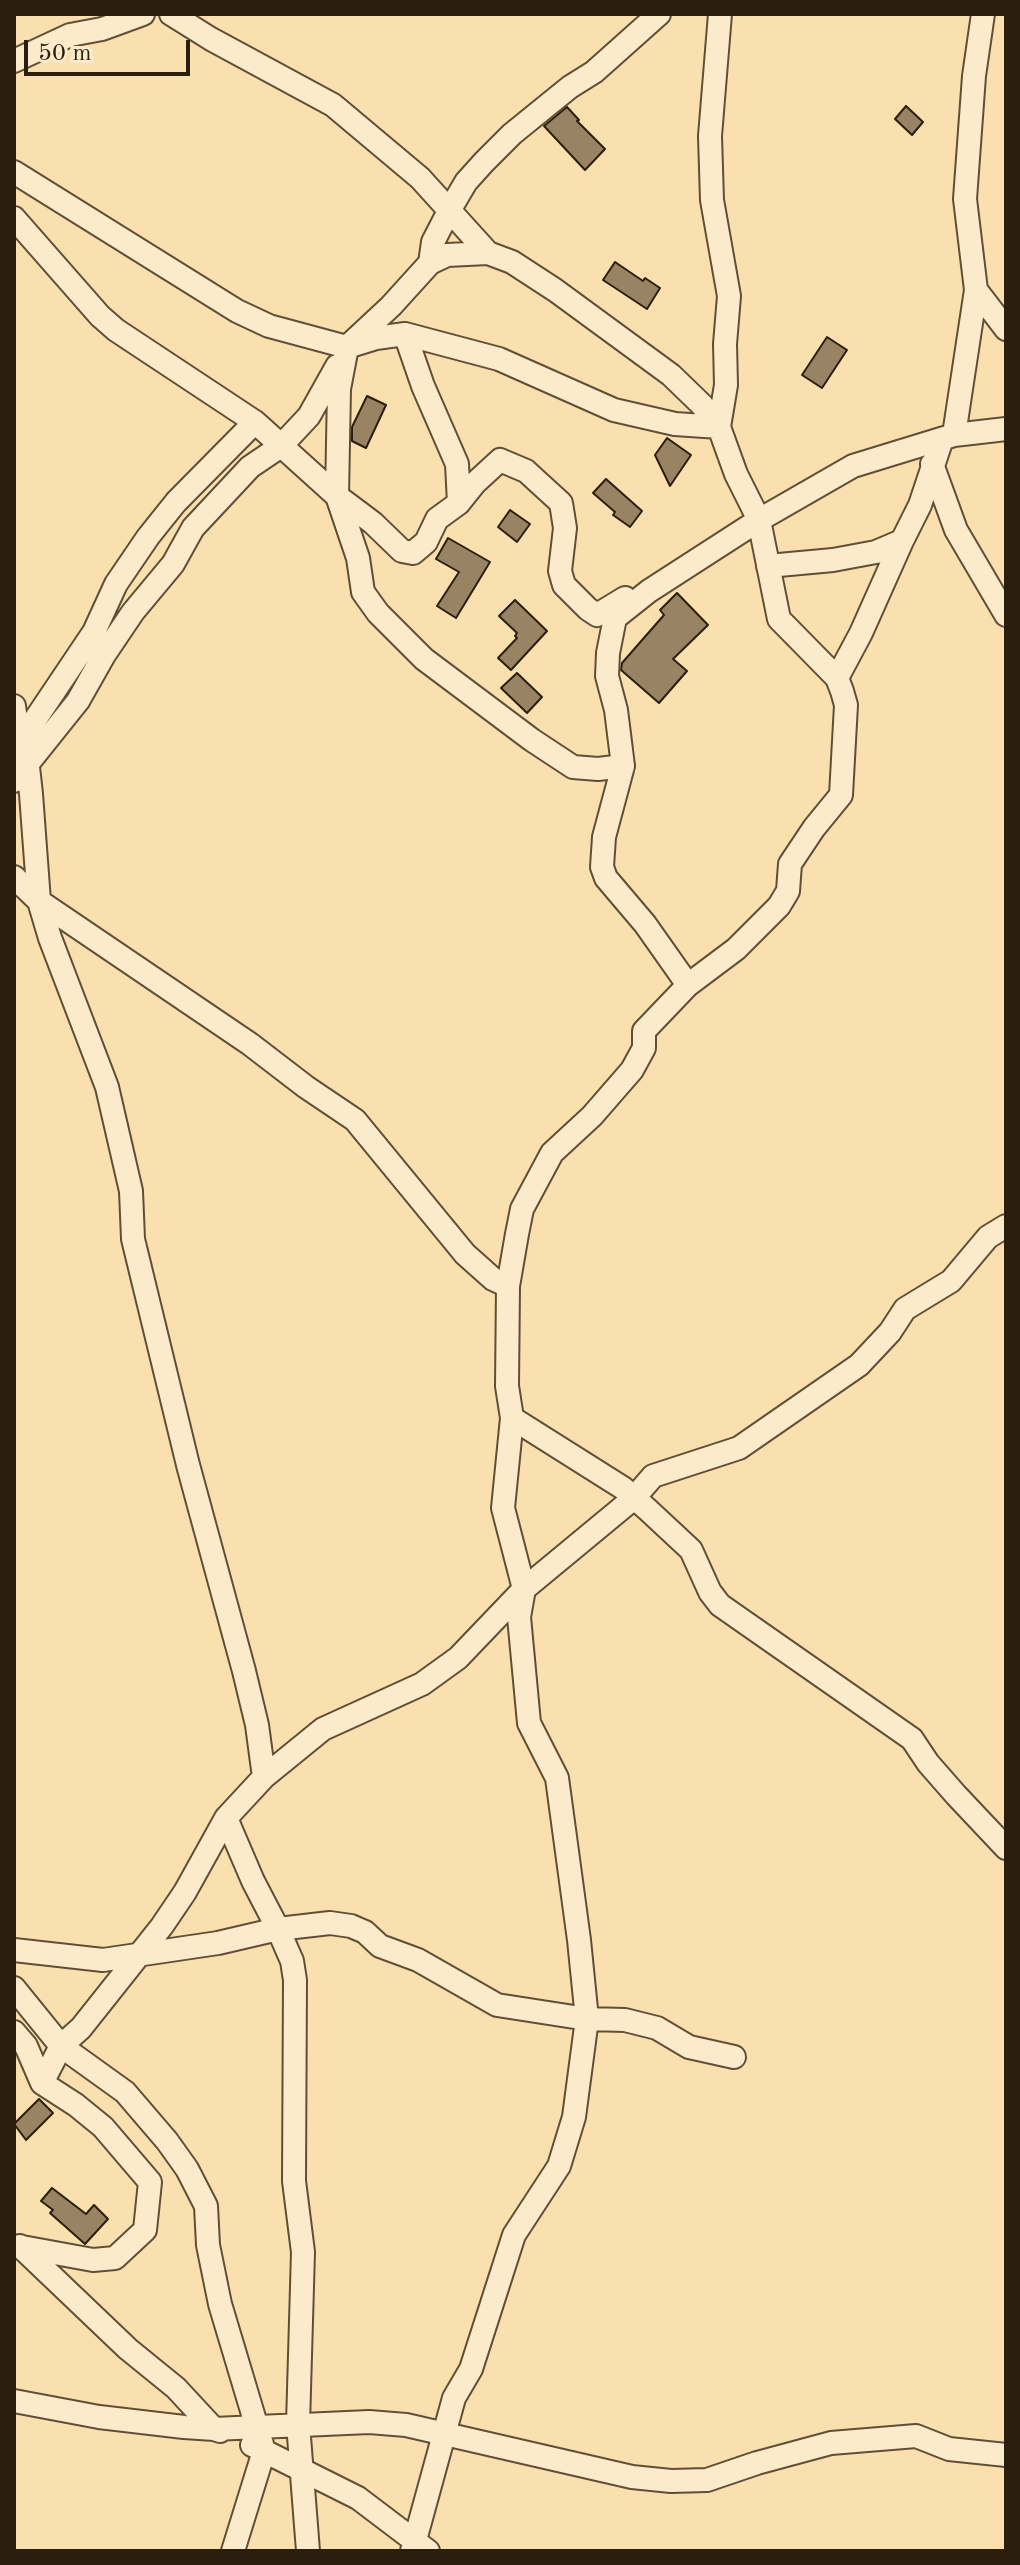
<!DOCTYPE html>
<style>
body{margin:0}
#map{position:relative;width:1020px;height:2565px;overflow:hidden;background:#fbe0af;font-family:"Old Standard TT",serif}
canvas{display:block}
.frame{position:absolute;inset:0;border:16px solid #2c1e0f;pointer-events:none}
.scale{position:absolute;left:24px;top:40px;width:166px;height:36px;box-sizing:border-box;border:4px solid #2c1e0f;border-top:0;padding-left:10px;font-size:24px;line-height:28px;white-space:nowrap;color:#2c1e0f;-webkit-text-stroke:6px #fcebcb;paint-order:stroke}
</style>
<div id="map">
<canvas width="1020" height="2565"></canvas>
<div class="frame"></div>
<div class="scale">50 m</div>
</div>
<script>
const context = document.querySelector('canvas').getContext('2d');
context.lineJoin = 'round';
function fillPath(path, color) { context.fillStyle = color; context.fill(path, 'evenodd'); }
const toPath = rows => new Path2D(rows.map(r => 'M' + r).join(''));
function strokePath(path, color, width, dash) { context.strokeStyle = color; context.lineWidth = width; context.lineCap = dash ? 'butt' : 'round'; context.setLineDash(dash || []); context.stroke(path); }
const building = toPath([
 [906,106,923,122,912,135,895,119,906,106],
 [567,107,579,120,577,121,605,149,585,170,544,126,567,107],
 [615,262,643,281,645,278,660,288,647,309,603,280,615,262],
 [827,337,847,350,822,388,802,375,827,337],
 [367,396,386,405,366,448,352,441,352,427,367,396],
 [667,438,691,455,670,486,655,455,667,438],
 [606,479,642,511,630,527,613,515,615,512,593,493,606,479],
 [510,510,530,524,517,542,498,527,510,510],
 [448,538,490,562,456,618,437,606,459,572,436,559,448,538],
 [677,593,708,625,673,659,687,671,659,703,621,670,622,663,664,615,660,610,677,593],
 [515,600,547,631,511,670,498,658,517,638,515,636,517,633,499,616,515,600],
 [517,673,542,697,527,713,501,688,517,673],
 [39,2099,53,2113,26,2140,14,2124,39,2099],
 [52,2188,86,2214,94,2205,108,2219,85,2244,50,2213,53,2210,41,2201,52,2188]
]);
fillPath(building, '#988362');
strokePath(building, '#2c1e0f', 2);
const street = toPath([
 [171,14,211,39,333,105,420,178,488,253],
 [14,61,70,35,102,29,143,14],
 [14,172,237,311,269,326,347,347,376,338,405,334,499,359,614,410,675,424,719,427,726,385,725,344,729,296,712,200,710,136,720,14],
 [14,218,100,316,116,330,255,422,337,496,373,523,402,551,413,553,426,542,437,519,459,503,475,483,500,460,526,471,561,503,565,528,560,571,564,585,588,609,597,615,625,598],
 [488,253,512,262,555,290,671,375,702,405,719,427,736,474,759,520,649,591,615,618,608,653,607,676,616,710,623,766,598,769,573,767,532,740,424,659,378,613,363,592,358,558,337,496,339,389,347,347,391,306,430,263,447,255,488,253],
 [430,263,433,242,449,211,466,182,484,162,512,134,570,87,594,72,659,14],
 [976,290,1006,329],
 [405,334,423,386,457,464,459,503],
 [954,435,976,290,965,199,974,76,983,14],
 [932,464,956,530,1006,615],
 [768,566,833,560,876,552,902,541,920,505,942,439],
 [837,678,861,633,902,541],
 [14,706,19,743,28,767,31,794,39,901,50,938,107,1087,131,1191,133,1239,188,1465,244,1671,257,1725,264,1777,323,1729,422,1684,458,1658,524,1589,634,1498,653,1476,739,1448,859,1365,890,1332,905,1309,951,1281,988,1237,1006,1226],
 [16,748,94,632,116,584,148,537,176,502,255,422],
 [623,766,604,837,602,867,606,878,645,924,688,985,736,949,779,906,788,891,790,864,814,828,841,795,846,705,842,691,837,678,779,619,759,520,853,466,954,435,1006,429],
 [14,781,78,701,104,655,133,612,173,564,193,528,250,467,281,446,309,416,337,366],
 [14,877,39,901,250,1044,306,1087,355,1120,465,1254,493,1279,508,1286],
 [512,1418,623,1488,647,1509,691,1550,710,1592,720,1605,912,1739,928,1763,956,1795,1006,1848],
 [264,1777,226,1818,253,1881,278,1929,292,1961,295,1980,294,2181,303,2252,298,2424,308,2551],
 [14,1950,103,1960,218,1943,278,1929,330,1923,351,1926,365,1932,380,1946,418,1960,497,2005,587,2019,625,2020,657,2028,689,2047,734,2057],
 [14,1988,61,2046,125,2092,167,2141,187,2169,206,2206,208,2245,220,2304,264,2451,233,2551],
 [14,2032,26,2046,42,2083,76,2105,103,2127,150,2182,145,2230,115,2258,93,2260,22,2247],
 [42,2083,61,2046,81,2028,162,1926,185,1892,226,1818],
 [20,2246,128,2349,176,2388,214,2429,220,2431],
 [14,2401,99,2417,184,2427,214,2429,369,2422,406,2425,632,2477,671,2481,707,2480,757,2463,831,2443,916,2436,949,2449,1006,2455],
 [252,2445,358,2498,428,2551],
 [412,2551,454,2398,471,2369,514,2235,559,2166,574,2117,587,2019,579,1940,557,1778,529,1723,519,1617,524,1589,503,1508,512,1418,507,1386,508,1286,517,1234,522,1209,552,1153,592,1116,632,1070,644,1048,644,1031,688,985]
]);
strokePath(street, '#604e37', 26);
strokePath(street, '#fcebcb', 22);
</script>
